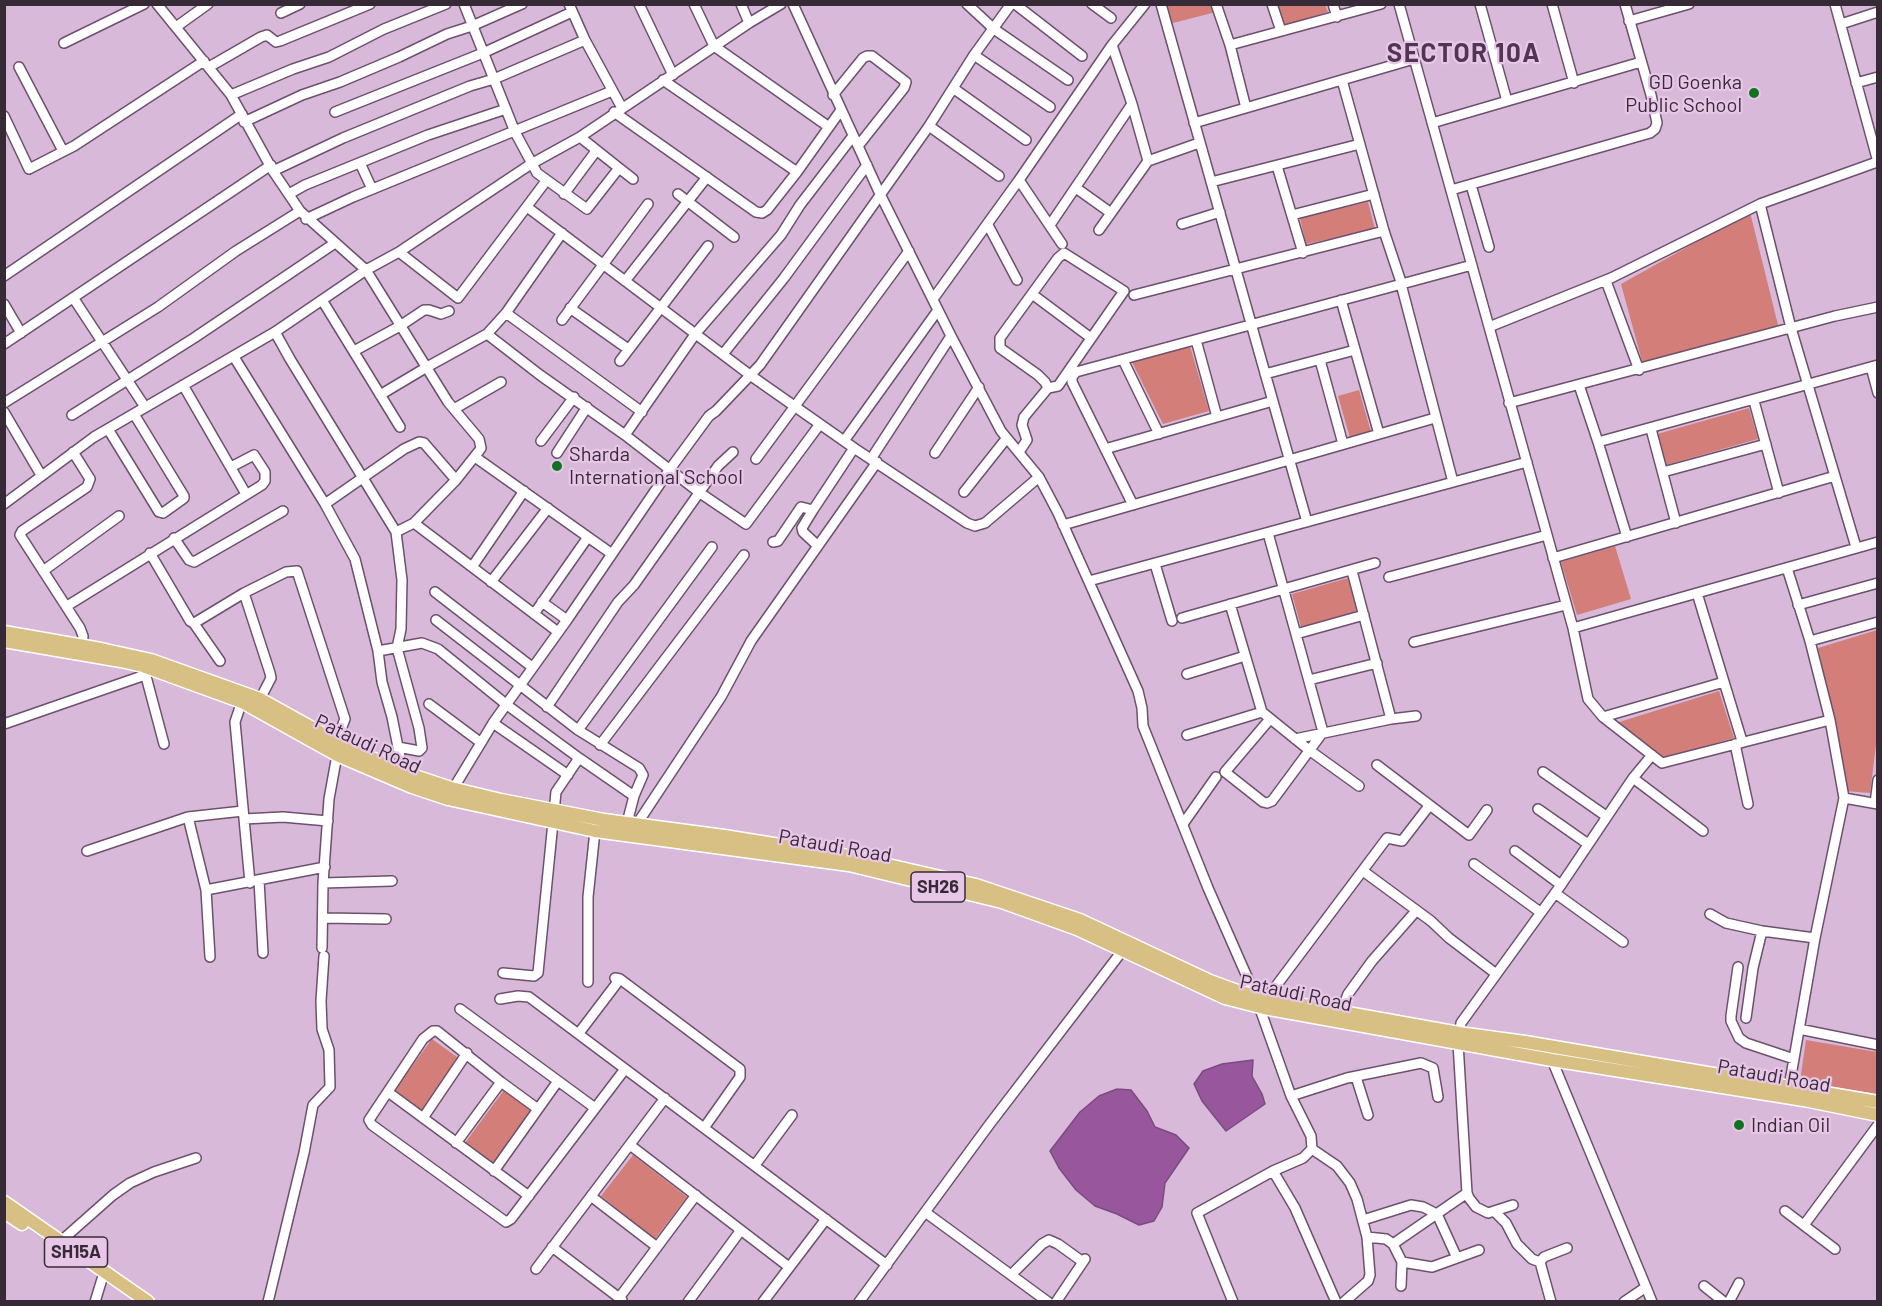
<!DOCTYPE html>
<style>
body{margin:0}
#map{position:relative;width:1882px;height:1306px;overflow:hidden;background:#d9b9da;font-family:Barlow,sans-serif}
canvas{display:block}
.frame{position:absolute;inset:0;border:6px solid #372a37;pointer-events:none}
</style>
<div id="map">
<canvas width="1882" height="1306"></canvas>
<div class="frame"></div>
</div>
<script>
const context = document.querySelector('canvas').getContext('2d');
context.lineJoin = 'round';
function fillPath(path, color) { context.fillStyle = color; context.fill(path, 'evenodd'); }
const toPath = rows => new Path2D(rows.map(r => 'M' + r).join(''));
function strokePath(path, color, width, dash) { context.strokeStyle = color; context.lineWidth = width; context.lineCap = dash ? 'butt' : 'round'; context.setLineDash(dash || []); context.stroke(path); }
function drawText(font, color, halo, rows, align = 'center') {
  context.font = font + ' Barlow,sans-serif'; context.lineWidth = 4.5; context.setLineDash([]); context.textBaseline = 'middle'; context.strokeStyle = halo; context.fillStyle = color; for (const [text, x, y, turn = 0] of rows) {
    context.save(); context.translate(x, y); context.rotate((+turn || 0) * Math.PI / 180); context.textAlign = isNaN(turn) ? turn : align; if (halo) context.strokeText(text, 0, 0); context.fillText(text, 0, 0); context.restore();
  }
}
fillPath(toPath([
 [1164,5,1214,5,1216,12,1169,24],
 [1278,5,1325,5,1328,12,1285,25],
 [1368,202,1375,229,1306,244,1300,218],
 [1750,212,1779,329,1643,365,1621,284],
 [1190,346,1209,411,1163,424,1132,362],
 [1359,390,1371,432,1350,438,1338,396],
 [1749,408,1758,439,1666,465,1657,434],
 [1615,546,1631,599,1577,615,1561,562],
 [1348,578,1357,611,1301,627,1292,594],
 [1877,630,1878,729,1870,793,1845,791,1839,740,1818,648],
 [1719,691,1734,738,1664,758,1616,723],
 [432,1039,461,1060,421,1113,393,1092],
 [1806,1040,1877,1052,1877,1094,1800,1081],
 [504,1090,532,1111,493,1164,465,1143],
 [633,1155,687,1197,655,1239,601,1196]
]), '#d37e78');
const water = toPath([
 [1253,1060,1252,1076,1262,1094,1265,1104,1226,1131,1202,1101,1194,1084,1203,1071,1222,1064,1253,1060],
 [1117,1089,1131,1090,1147,1111,1155,1127,1176,1135,1189,1148,1165,1183,1162,1207,1154,1221,1139,1225,1117,1214,1095,1206,1076,1190,1059,1168,1050,1151,1080,1112,1099,1096,1117,1089]
]);
fillPath(water, '#98579c');
strokePath(water, '#7b4a7e', 1.5);
const minor = toPath([
 [157,4,231,95,273,171,300,211,366,270,448,402,479,439,481,448,479,451,456,480,414,523,396,532],
 [464,4,515,132,537,173,587,209,619,168,633,179],
 [569,4,585,40,622,108],
 [639,4,673,75],
 [694,4,714,46,829,127],
 [741,4,749,23],
 [793,4,880,194,951,336,1001,431,1039,477,1058,513,1138,691,1142,708,1143,726,1208,888,1255,995,1291,1096,1311,1136,1312,1149,1303,1158,1273,1171,1197,1213,1233,1302],
 [967,4,994,29,1068,80],
 [1015,4,1082,56],
 [1092,4,1111,18],
 [1161,4,1307,522],
 [1216,4,1230,45,1246,108],
 [1272,4,1281,31],
 [1333,4,1337,17],
 [1399,4,1573,628,1588,699,1603,717,1724,682],
 [1480,4,1507,101],
 [1552,4,1574,83],
 [1835,4,1878,162],
 [281,13,300,4],
 [1629,21,1689,4],
 [1841,24,1878,12],
 [176,27,208,4],
 [64,43,144,4],
 [1112,45,1132,104,1148,161],
 [1230,45,1381,4],
 [974,55,1050,107],
 [19,67,63,151],
 [209,67,261,37,267,35,276,42,280,41,370,4],
 [663,80,797,172],
 [1342,80,1384,231,1400,279],
 [1856,83,1878,77],
 [953,88,1026,140],
 [231,95,293,69,329,57,384,29,446,4],
 [833,95,863,58,867,56,872,56,906,82,904,88,858,146],
 [335,112,483,53,572,12],
 [614,112,756,212,762,213,767,210,797,172,841,110],
 [4,116,29,169,74,146,204,61],
 [244,122,302,95,340,82,399,57,447,34,472,26,522,4],
 [1194,123,1414,59],
 [1432,123,1641,62],
 [929,126,999,176],
 [580,137,619,168],
 [360,163,372,189],
 [1277,166,1303,253],
 [273,171,343,138,470,86,494,79,585,40],
 [1019,180,1062,244],
 [1211,182,1360,144],
 [1471,185,1489,247],
 [1076,188,1111,213],
 [1451,190,1650,133,1655,129,1657,123,1651,95,1625,4],
 [289,194,305,185,428,135,506,109],
 [564,194,596,151],
 [678,194,734,237],
 [1760,204,1791,328,1856,547],
 [527,207,750,375,854,448,967,523,975,526,985,523,1039,477],
 [1292,215,1374,194],
 [306,219,353,197,612,91],
 [1182,224,1220,212],
 [988,225,1017,280],
 [1050,225,1132,104],
 [1099,230,1148,161,1199,143],
 [399,252,458,298,546,181],
 [4,276,242,114],
 [625,281,707,177],
 [1606,281,1639,370],
 [1401,284,1453,482],
 [1032,294,1091,338],
 [1134,295,1384,231],
 [74,299,145,407],
 [933,299,1019,180,1112,45,1145,4],
 [322,300,400,427],
 [1341,300,1379,434],
 [4,304,21,333],
 [570,308,628,349],
 [506,313,642,412],
 [562,320,648,204],
 [1489,327,1611,278,1760,204,1877,162],
 [275,332,290,359,396,532,402,580,401,629,397,648,419,728,422,748,419,751,398,747],
 [487,334,540,375,625,435,700,493,746,524,820,424],
 [1196,340,1217,417],
 [4,344,271,165],
 [354,351,400,326,424,310,429,310,441,314,449,311],
 [723,354,784,278,867,165],
 [234,357,325,504,355,559,378,651,382,682,392,717,403,772],
 [1123,360,1159,434],
 [1320,360,1343,444],
 [620,361,708,246],
 [1871,367,1878,393],
 [1265,374,1355,350],
 [183,385,246,494],
 [1579,385,1598,442,1627,537],
 [380,395,427,367,487,334,506,313,562,233],
 [1754,401,1779,493],
 [4,403,158,307,236,251,300,211],
 [1509,403,1835,316,1878,307],
 [454,409,501,382],
 [4,412,41,475],
 [72,415,194,338,335,243],
 [108,429,159,512,163,513,184,498,184,496,134,414],
 [1651,429,1676,523],
 [625,435,696,333,781,235,800,205,853,136],
 [541,441,574,397],
 [844,441,938,310],
 [1598,442,1878,365],
 [1105,449,1273,401],
 [73,452,90,479,87,487,22,531,20,535,80,628,83,636,82,652],
 [1019,452,1027,440,1022,425,1024,417,1048,388,1045,382,1038,375,1000,348,1000,338,1058,258,1064,253,1124,291,1058,386,1048,388],
 [557,453,587,407],
 [935,453,979,387],
 [475,457,612,554],
 [756,459,909,251],
 [871,459,951,336],
 [1663,472,1766,444],
 [964,492,1006,439],
 [4,504,94,437,275,332,366,270,399,252,531,164,580,137,749,23,781,4],
 [325,504,404,449,419,442,424,443,456,480],
 [1133,505,1072,382,1072,377,1076,372,1472,265],
 [813,510,802,528,803,532,818,546],
 [414,523,558,632],
 [1063,525,1435,418],
 [1268,533,1323,732,1272,801,1267,803,1263,802,1225,772,1270,719],
 [174,538,189,560,194,562,283,511],
 [773,542,778,541,801,507,813,510,854,448],
 [150,553,190,621,195,624],
 [1553,558,1835,476],
 [1155,564,1172,621],
 [472,567,524,491],
 [1787,568,1810,641,1830,720,1844,798,1815,938,1788,1093],
 [43,571,119,516],
 [1352,571,1391,719],
 [1389,577,1547,535],
 [1089,581,1527,462],
 [491,582,548,508],
 [435,592,532,667],
 [244,593,270,673,271,678,258,703],
 [1697,593,1742,741],
 [542,602,567,620],
 [1230,604,1262,712,1309,750,1359,786],
 [1798,605,1878,583],
 [67,606,262,485,265,481,265,472,254,455,231,467],
 [534,614,588,537],
 [1182,618,1375,563],
 [436,620,578,730,639,768,643,775,634,796],
 [1573,628,1878,542],
 [1296,634,1364,615],
 [1810,641,1878,622],
 [1414,642,1566,605],
 [378,651,422,643,438,649,507,705,579,758,634,796,627,823],
 [220,661,195,625,196,622,244,593,286,572,297,571,345,719,336,742],
 [144,669,164,744],
 [1187,674,1245,656],
 [1309,680,1377,663],
 [243,698,235,722,250,883],
 [429,704,480,742],
 [547,707,618,602,634,585,718,466,733,452],
 [1603,717,1662,763,1830,720],
 [493,723,568,775],
 [4,724,145,675],
 [578,730,712,547],
 [1187,735,1262,712],
 [1295,739,1391,719,1416,716],
 [1735,744,1748,804],
 [600,745,744,555],
 [1377,765,1469,835,1487,810],
 [1543,772,1606,816],
 [1633,778,1703,831],
 [450,794,493,723,567,620,670,469,709,416,716,411,760,365,929,126,974,55,1011,4],
 [1844,798,1878,804],
 [1875,803,1878,780],
 [1538,809,1588,844],
 [188,817,206,890,210,957],
 [244,819,283,817,328,821],
 [637,824,721,697,751,641,877,462],
 [1183,824,1216,777],
 [87,851,188,817,243,811],
 [1515,851,1561,885],
 [1474,864,1540,912],
 [1363,871,1431,921,1449,938,1495,973],
 [259,880,263,953],
 [323,883,392,881],
 [206,890,325,867],
 [1555,893,1623,942],
 [1710,914,1726,923,1762,931,1815,938],
 [324,918,386,919],
 [322,948,323,883,329,799,337,755,339,751],
 [1738,967,1731,1016,1731,1021,1739,1038,1746,1043,1794,1059],
 [503,973,534,976,538,973,556,792,579,758],
 [615,978,620,979,740,1069,740,1077,704,1128],
 [588,982,588,897,595,831],
 [1267,998,1387,838,1402,841,1429,806],
 [500,999,518,996,529,997,887,1265],
 [460,1009,595,1108],
 [1339,1017,1348,994,1372,961,1416,911],
 [1746,1018,1753,968,1762,931],
 [1799,1029,1878,1045],
 [579,1033,620,979],
 [1553,1048,1552,1060,1646,1287,1624,1302],
 [1356,1077,1368,1115],
 [388,1092,529,1196],
 [1291,1096,1347,1078,1421,1063,1433,1068,1438,1097],
 [538,1109,501,1082,437,1031,433,1031,423,1039,369,1120,372,1125,506,1222,511,1219,625,1069],
 [423,1118,467,1053],
 [456,1143,501,1082],
 [630,1145,789,1267],
 [1312,1149,1337,1166,1350,1183,1357,1199,1367,1237,1370,1275,1368,1281,1344,1302],
 [755,1165,792,1115],
 [494,1171,558,1081],
 [1273,1171,1295,1208,1336,1302],
 [592,1197,657,1247],
 [1513,1205,1488,1213,1476,1207,1469,1198,1467,1193,1458,1043,1461,1023,1561,885,1633,778,1652,755],
 [1494,1211,1506,1223,1517,1244,1532,1259,1540,1262],
 [1785,1211,1835,1249],
 [925,1212,1048,1302],
 [1363,1220,1411,1205,1423,1207,1437,1214,1457,1258],
 [1804,1225,1878,1125],
 [1367,1237,1386,1239,1393,1244,1402,1262,1401,1286],
 [61,1241,113,1195,130,1183,154,1172,196,1158],
 [1393,1244,1467,1193],
 [552,1247,622,1300],
 [1402,1262,1432,1267,1479,1250],
 [536,1269,665,1098],
 [1011,1275,1042,1244,1049,1240,1058,1244,1083,1262],
 [1704,1286,1724,1302],
 [1646,1287,1652,1302],
 [619,1298,696,1195],
 [95,1302,102,1279],
 [268,1302,304,1153,313,1105,330,1087,329,1050,322,1029,321,1001,324,956],
 [688,1302,741,1230],
 [763,1302,826,1219],
 [859,1302,989,1125,1126,946],
 [1056,1302,1085,1259],
 [1551,1302,1540,1262,1544,1257,1567,1248],
 [1729,1302,1739,1283]
]);
const major = toPath([
 [4,632,101,649,151,660,260,699,343,745,403,772,451,788,501,800,604,820,724,836,848,856,976,885,1080,920,1210,981,1240,992,1292,1003,1459,1033,1525,1042,1878,1102],
 [4,641,121,661,143,666,242,702,337,755,412,787,448,799,595,831,849,865,1002,902,1077,929,1225,998,1264,1008,1552,1060,1804,1100,1878,1115],
 [4,1202,148,1302],
 [4,1212,22,1224]
]);
strokePath(minor, '#6d506e', 12);
strokePath(major, '#fff', 15);
strokePath(minor, '#fff', 9);
strokePath(major, '#d8bf84', 12);
for (const [x, y, r, color] of [
 [1754,93,6,"#117322"],
 [557,466,6,"#117322"],
 [1739,1125,6,"#117322"]
]) { const dot = new Path2D(); dot.arc(x, y, r, 0, 2 * Math.PI); context.fillStyle = color; context.fill(dot); strokePath(dot, '#e7c6e8', 2); }
for (const [x, y, w] of [
 [938,887,54],
 [76,1252,63]
]) { const box = new Path2D(); box.roundRect(x - w / 2, y - 15, w, 30, 4.5); context.fillStyle = '#e7c6e8'; context.fill(box); strokePath(box, '#372a37', 1.5); }
drawText('bold 18px', '#372a37', null, [
 ["SH26",938,887],
 ["SH15A",76,1252]
]);
drawText('20px', '#372a37', '#e7c6e8', [
 ["GD Goenka",1742,82,"right"],
 ["Public School",1742,105,"right"],
 ["Sharda",569,454],
 ["International School",569,477],
 ["Indian Oil",1751,1125]
], 'left');
drawText('20px', '#372a37', '#e7c6e8', [
 ["Pataudi Road",368,744,25],
 ["Pataudi Road",835,846,10],
 ["Pataudi Road",1296,993,12],
 ["Pataudi Road",1774,1076,10]
]);
context.letterSpacing = '1.5px';
drawText('bold 26px', '#503652', '#e7c6e8', [
 ["SECTOR 10A",1464,53]
]);
context.letterSpacing = '0px';
</script>
